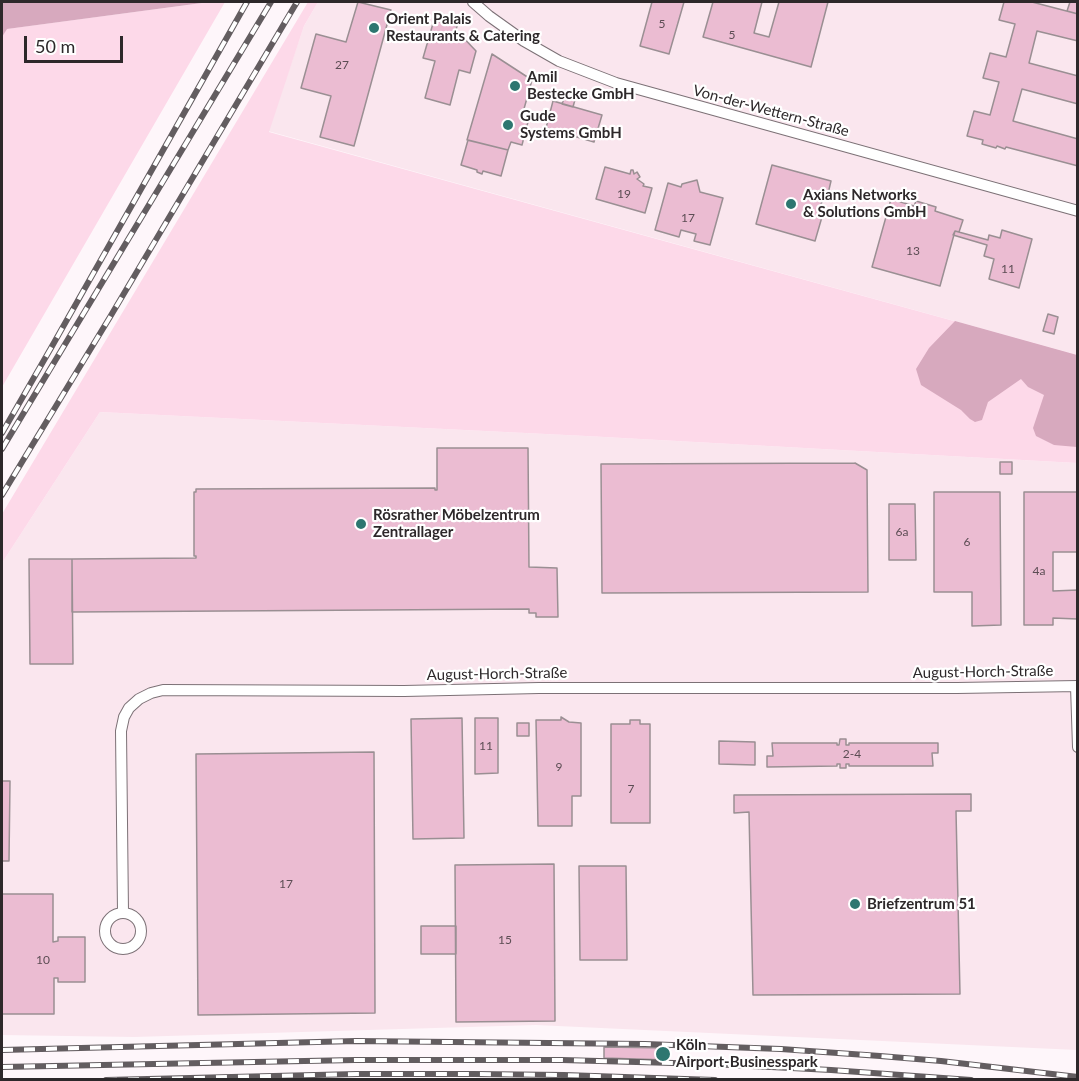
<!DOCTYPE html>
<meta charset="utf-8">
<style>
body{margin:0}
#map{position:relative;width:1079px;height:1081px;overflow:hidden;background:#fef6fa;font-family:Lato,sans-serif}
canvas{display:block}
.frame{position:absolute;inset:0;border:3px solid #2d282a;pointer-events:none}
.scale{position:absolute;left:24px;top:36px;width:99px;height:27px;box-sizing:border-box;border:3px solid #2d282a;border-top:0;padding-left:8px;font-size:18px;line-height:21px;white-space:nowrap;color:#2d282a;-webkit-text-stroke:4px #fff;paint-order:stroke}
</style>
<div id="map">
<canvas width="1079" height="1081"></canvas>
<div class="frame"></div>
<div class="scale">50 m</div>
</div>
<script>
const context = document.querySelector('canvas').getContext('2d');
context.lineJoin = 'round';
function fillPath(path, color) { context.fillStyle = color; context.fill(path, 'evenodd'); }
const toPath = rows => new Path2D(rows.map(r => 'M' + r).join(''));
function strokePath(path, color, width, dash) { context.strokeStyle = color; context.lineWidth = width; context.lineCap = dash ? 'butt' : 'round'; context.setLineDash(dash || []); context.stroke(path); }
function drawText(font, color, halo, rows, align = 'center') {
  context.font = font + ' Lato,sans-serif'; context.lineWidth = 4.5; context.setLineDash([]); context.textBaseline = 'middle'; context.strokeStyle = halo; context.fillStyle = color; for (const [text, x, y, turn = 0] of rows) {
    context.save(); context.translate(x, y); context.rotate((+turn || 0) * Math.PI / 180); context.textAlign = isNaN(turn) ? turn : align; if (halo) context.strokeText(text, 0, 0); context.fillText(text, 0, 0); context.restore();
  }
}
fillPath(toPath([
 [318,2,1077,2,1077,355,268,131,304,26],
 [100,412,586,436,1077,463,1077,1050,536,1025,134,1037,2,1035,2,563]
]), '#fae6ee');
fillPath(toPath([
 [203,2,225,2,2,387,2,37,6,29,202,3],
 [308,2,318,2,304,26,269,132,1077,355,1077,463,586,436,100,412,2,563,2,514]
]), '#fdd9e9');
fillPath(toPath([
 [2,2,203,2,202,3,7,29,2,37],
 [955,321,1077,355,1077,447,1054,445,1036,436,1033,428,1044,395,1028,387,1021,379,988,402,982,420,975,422,970,419,961,410,921,385,916,369,929,348]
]), '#d7a9be');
const building = toPath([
 [358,2,391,10,354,146,320,137,331,96,301,88,316,34,346,42,358,2],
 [652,2,684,2,669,54,640,46,652,2],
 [713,2,762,2,754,33,769,37,779,2,828,2,811,67,703,37,713,2],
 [1004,2,1032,2,1078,14,1078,41,1037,31,1029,63,1078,76,1078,104,1022,89,1013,121,1078,139,1078,166,1006,147,1005,149,997,146,996,148,982,144,983,140,967,136,974,111,990,115,999,82,983,78,990,53,1006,57,1015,24,999,20,1004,2],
 [1070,2,1078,2,1078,14,1067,11,1070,2],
 [434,20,457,26,456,30,476,51,470,73,459,70,450,105,425,98,435,61,423,58,434,20],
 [492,54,532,80,522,116,529,118,522,145,511,142,508,150,467,140,492,54],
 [566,93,576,96,573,107,562,104,566,93],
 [553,101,602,115,594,142,546,128,553,101],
 [468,140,508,150,501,176,483,171,482,174,477,172,477,170,461,165,468,140],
 [772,165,831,181,827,198,823,197,820,209,824,210,815,241,756,224,772,165],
 [605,167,630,174,631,170,633,170,634,174,637,172,640,177,637,179,644,184,643,186,652,188,645,213,596,199,605,167],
 [697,180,700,192,723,198,710,245,694,241,696,234,681,230,679,237,655,230,668,183,681,187,682,184,697,180],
 [891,199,914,206,916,201,936,207,935,211,963,220,959,232,955,231,940,286,872,267,891,199],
 [1002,230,1032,239,1019,288,989,279,994,259,984,256,987,245,953,235,955,231,988,240,989,235,1000,238,1002,230],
 [1048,314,1058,317,1054,334,1043,331,1048,314],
 [437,448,528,448,529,567,557,568,558,617,536,617,536,613,529,613,529,609,72,612,72,559,196,558,196,556,194,556,194,492,196,492,196,489,435,488,435,490,437,490,437,448],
 [1000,462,1012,462,1012,474,1000,474,1000,462],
 [855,463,867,470,868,592,602,593,601,464,855,463],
 [934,492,1000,492,1001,625,972,626,972,592,934,592,934,492],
 [1024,492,1078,492,1078,552,1053,552,1053,591,1078,590,1078,619,1053,618,1053,625,1024,625,1024,492],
 [889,504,915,504,916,560,889,560,889,504],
 [29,559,72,559,73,664,30,664,29,559],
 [561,717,569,722,581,723,581,796,572,796,572,826,538,826,536,720,561,720,561,717],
 [462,718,464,838,413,839,411,719,462,718],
 [475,718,498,718,498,773,475,774,475,718],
 [630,720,640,720,640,724,650,724,650,823,611,823,611,724,630,724,630,720],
 [517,723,529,723,529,736,517,736,517,723],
 [840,739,846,739,846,745,849,745,849,743,938,743,938,753,932,753,933,766,849,766,849,764,846,764,846,768,840,768,840,764,837,764,837,766,767,767,767,756,773,756,772,743,837,743,837,745,839,745,840,739],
 [719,741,755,742,755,765,719,764,719,741],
 [374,752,375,1013,198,1015,196,754,374,752],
 [2,781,10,781,9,861,2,861,2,781],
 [971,794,971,811,956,811,960,994,753,995,749,812,734,813,734,795,971,794],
 [554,864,555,1021,456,1022,455,865,554,864],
 [579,866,626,866,627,960,580,960,579,866],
 [2,894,53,894,53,942,58,941,58,937,85,937,85,982,58,982,58,978,54,978,54,1014,2,1014,2,894],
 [421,926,456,926,456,954,421,954,421,926],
 [604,1047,669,1048,669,1060,604,1058,604,1047]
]);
fillPath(building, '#ebbcd2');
strokePath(building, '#9a8f93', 1.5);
const minor = toPath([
 [473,2,489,16,524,41,559,61,616,83,1078,211],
 [1076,686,1078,747],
 '105 931a18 18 0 1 1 36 0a18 18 0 1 1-36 0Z',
 [123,913,121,731,124,717,129,708,139,699,151,693,163,690,404,691,539,688,957,688,1078,686]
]);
strokePath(minor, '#7c7176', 12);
strokePath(minor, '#fff', 10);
const rail = toPath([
 [2,433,51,348,247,2],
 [2,449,271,2],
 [2,495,110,317,297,2],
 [2,1050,356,1041,645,1044,781,1049,880,1056,941,1061,1078,1077],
 [2,1067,355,1060,562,1060,711,1064,831,1070,971,1080],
 [106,1080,357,1074,474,1074,564,1075,715,1080]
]);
strokePath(rail, '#635d60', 6);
strokePath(rail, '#fff', 4, [11]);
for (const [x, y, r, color] of [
 [374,28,6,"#2d7670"],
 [515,86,6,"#2d7670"],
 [508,125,6,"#2d7670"],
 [791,204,6,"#2d7670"],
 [361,524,6,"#2d7670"],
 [855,904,6,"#2d7670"],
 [663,1054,8,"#2d7670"]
]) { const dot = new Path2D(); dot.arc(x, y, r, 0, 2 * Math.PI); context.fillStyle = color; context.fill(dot); strokePath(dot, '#fff', 2); }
drawText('12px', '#5c4d54', null, [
 ["5",662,24],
 ["5",732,35],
 ["27",342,65],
 ["19",624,194],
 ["17",688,218],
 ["13",913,251],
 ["11",1008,269],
 ["6a",902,532],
 ["6",967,542],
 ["4a",1039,571],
 ["11",486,746],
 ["2-4",852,754],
 ["9",559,767],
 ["7",631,789],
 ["17",286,884],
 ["15",505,940],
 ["10",43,960]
]);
drawText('bold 15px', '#2d282a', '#fff', [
 ["Orient Palais",386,19],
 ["Restaurants & Catering",386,36],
 ["Amil",527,77],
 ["Bestecke GmbH",527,94],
 ["Gude",520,116],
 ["Systems GmbH",520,133],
 ["Axians Networks",803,195],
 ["& Solutions GmbH",803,212],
 ["Rösrather Möbelzentrum",373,515],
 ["Zentrallager",373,532],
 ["Briefzentrum 51",867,904],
 ["Köln",676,1045],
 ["Airport-Businesspark",676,1062]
], 'left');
drawText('15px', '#2d282a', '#fff', [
 ["Von-der-Wettern-Straße",771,111,15],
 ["August-Horch-Straße",983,672,-1],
 ["August-Horch-Straße",497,674,-1]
]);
</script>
